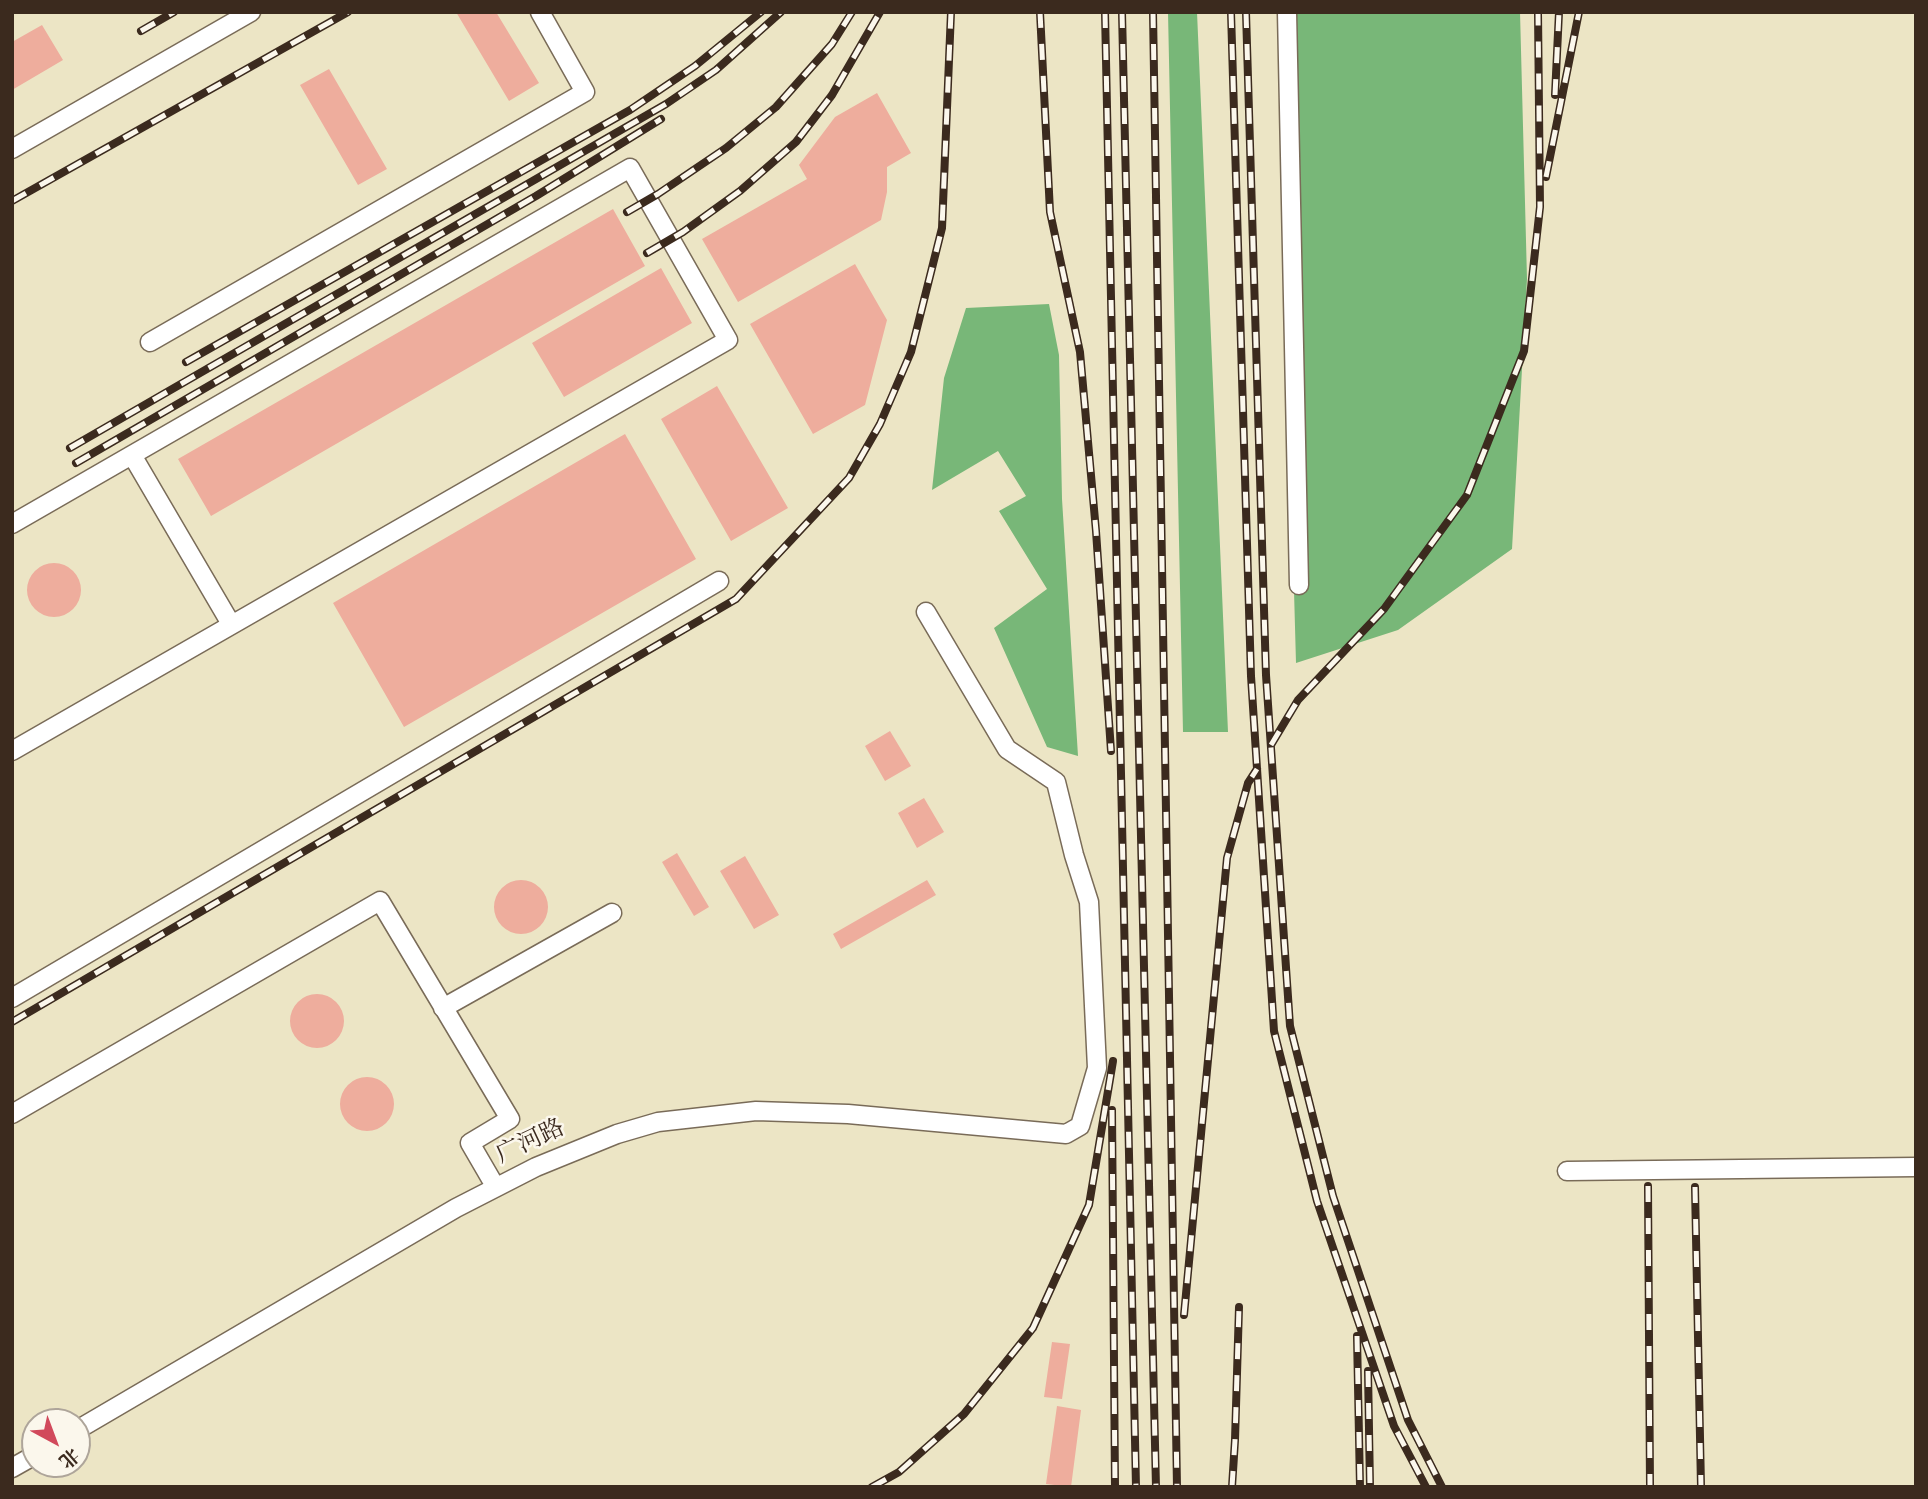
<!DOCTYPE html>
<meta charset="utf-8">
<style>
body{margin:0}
#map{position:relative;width:1928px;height:1499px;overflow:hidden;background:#ece5c5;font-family:"IM FELL DW Pica","Noto Serif SC",serif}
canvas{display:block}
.frame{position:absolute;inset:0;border:14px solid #3b2a1e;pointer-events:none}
.north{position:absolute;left:21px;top:1408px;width:70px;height:70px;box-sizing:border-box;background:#fbf7ec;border:2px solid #aea59a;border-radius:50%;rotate:139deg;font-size:19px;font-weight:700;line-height:28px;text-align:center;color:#3b2a1e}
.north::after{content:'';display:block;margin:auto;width:24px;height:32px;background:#d1495b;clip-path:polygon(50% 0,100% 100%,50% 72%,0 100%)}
</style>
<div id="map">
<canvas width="1928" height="1499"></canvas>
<div class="frame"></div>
<div class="north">北</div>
</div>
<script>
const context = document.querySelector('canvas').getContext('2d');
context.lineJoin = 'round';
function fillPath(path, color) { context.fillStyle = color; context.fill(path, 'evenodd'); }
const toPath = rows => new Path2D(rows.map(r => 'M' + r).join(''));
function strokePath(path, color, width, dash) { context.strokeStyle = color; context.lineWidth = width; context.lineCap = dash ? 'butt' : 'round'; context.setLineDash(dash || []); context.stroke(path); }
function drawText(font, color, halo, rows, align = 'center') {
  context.font = font + ' "IM FELL DW Pica","Noto Serif SC",serif'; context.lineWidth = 5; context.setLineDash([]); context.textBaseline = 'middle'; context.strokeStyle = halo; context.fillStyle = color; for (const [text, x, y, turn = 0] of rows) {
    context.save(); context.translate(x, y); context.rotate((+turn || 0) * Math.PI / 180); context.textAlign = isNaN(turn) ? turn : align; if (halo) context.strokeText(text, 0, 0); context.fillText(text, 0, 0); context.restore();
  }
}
fillPath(toPath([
 [1168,12,1197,12,1228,732,1183,732],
 [1278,12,1520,12,1527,279,1512,549,1398,630,1296,663],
 [1049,304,1059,355,1062,499,1078,756,1047,747,994,628,1047,589,999,511,1026,496,998,451,932,490,944,378,966,308]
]), '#78b778');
fillPath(toPath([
 [456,12,496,12,539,83,509,101],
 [42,25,63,60,12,90,12,42],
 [329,69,387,169,358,185,300,85],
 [877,93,911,153,887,167,887,192,881,220,738,302,702,239,807,179,799,165,835,117],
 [613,209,645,266,211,516,178,459],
 [855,264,887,320,865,405,813,434,750,324],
 [661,268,692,323,564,397,532,343],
 [717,386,788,508,731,541,661,419],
 [625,434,696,559,404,727,333,603],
 '27 590a27 27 0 1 1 54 0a27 27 0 1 1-54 0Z',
 [890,731,911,766,885,781,865,746],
 [924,798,944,832,917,848,898,813],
 [677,853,709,907,694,916,662,862],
 [745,856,779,915,754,929,720,871],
 [927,880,936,895,841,949,833,934],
 '494 907a27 27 0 1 1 54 0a27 27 0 1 1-54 0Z',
 '290 1021a27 27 0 1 1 54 0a27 27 0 1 1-54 0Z',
 '340 1104a27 27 0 1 1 54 0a27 27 0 1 1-54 0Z',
 [1052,1342,1070,1344,1062,1399,1044,1397],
 [1057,1406,1081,1410,1071,1487,1046,1484]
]), '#eead9d');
const minor = toPath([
 [1287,12,1299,585],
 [12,149,251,12],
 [150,342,585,92,540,12],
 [132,455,231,624],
 [12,524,630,168,728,340,12,751],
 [12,998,719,581],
 [443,1008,612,913],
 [12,1114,380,901,510,1119,470,1143,495,1186],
 [1567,1171,1916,1167],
 [77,1430,456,1208,536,1167,617,1134,658,1122,756,1111,848,1114,1066,1134,1080,1126,1097,1068,1089,902,1074,855,1056,782,1007,749,926,612],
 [12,1468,35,1455]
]);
strokePath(minor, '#796b58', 21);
strokePath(minor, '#fff', 18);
const rail = toPath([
 [1040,12,1050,212,1080,352,1096,531,1111,751],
 [1105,12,1136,1487],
 [1122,12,1156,1487],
 [1153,12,1177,1487],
 [1231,12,1251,676,1274,1031,1317,1201,1394,1426,1426,1487],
 [1246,12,1266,675,1290,1026,1333,1196,1408,1420,1442,1487],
 [141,31,174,12],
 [1555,95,1559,12],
 [1546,177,1579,12],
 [12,201,348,12],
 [627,212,658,194,726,148,776,107,832,44,852,12],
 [647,253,683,232,740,191,796,142,832,95,880,12],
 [186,362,630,110,695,66,761,12],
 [70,448,666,104,716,70,781,12],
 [76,463,536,196,661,119],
 [1271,745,1298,700,1384,609,1467,495,1524,351,1540,207,1538,12],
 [12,1022,736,599,849,478,880,424,911,352,942,228,951,12],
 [1112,1110,1115,1487],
 [1648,1186,1650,1487],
 [1695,1187,1701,1487],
 [1184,1315,1227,858,1248,783,1257,769],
 [1357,1336,1360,1487],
 [1368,1371,1370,1487],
 [872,1487,899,1472,964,1414,1033,1328,1089,1205,1113,1061],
 [1232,1487,1235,1440,1239,1307]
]);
strokePath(rail, '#3b2a1e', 8);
strokePath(rail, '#fbf7ec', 5, [16]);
drawText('24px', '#3b2a1e', '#fbf7ec', [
 ["广河路",531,1143,-25]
]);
</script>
